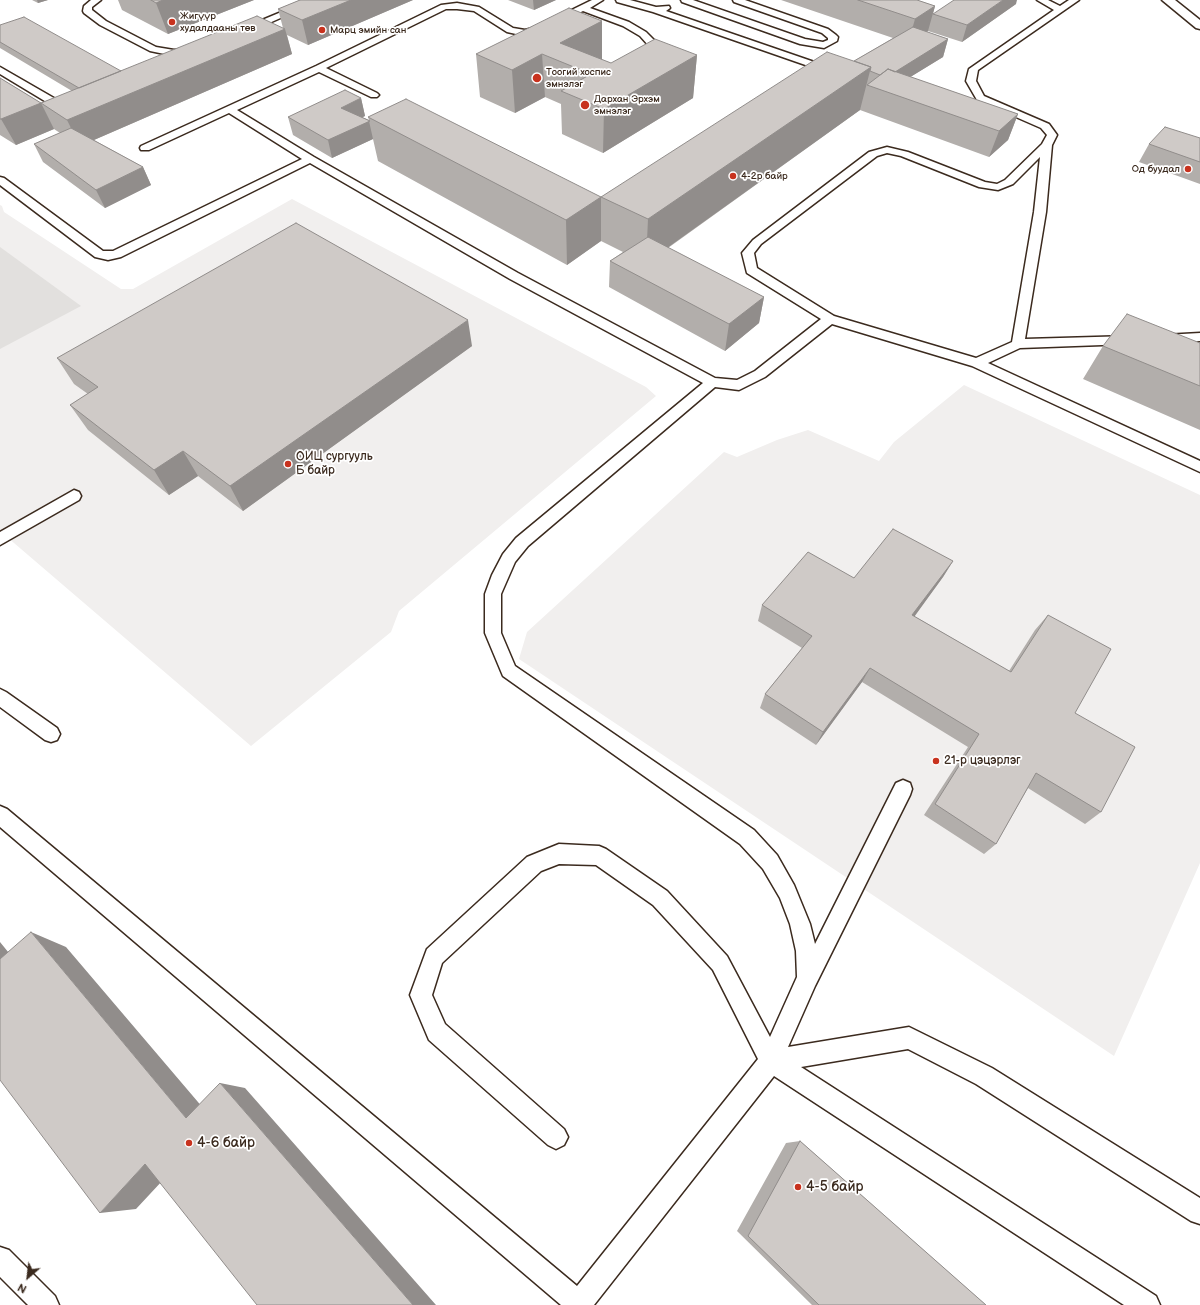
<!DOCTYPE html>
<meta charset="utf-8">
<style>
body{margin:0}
#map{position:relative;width:1200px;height:1305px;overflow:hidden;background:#fff;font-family:"Balsamiq Sans",sans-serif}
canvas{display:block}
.north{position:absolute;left:8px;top:1257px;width:40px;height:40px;-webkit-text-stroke:3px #fff;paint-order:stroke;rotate:208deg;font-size:11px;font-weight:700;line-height:16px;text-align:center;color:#3b2a1e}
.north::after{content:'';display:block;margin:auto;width:14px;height:18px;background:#3b2a1e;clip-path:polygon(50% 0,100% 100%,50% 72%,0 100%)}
</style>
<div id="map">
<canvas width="1200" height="1305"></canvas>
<div class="north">N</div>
</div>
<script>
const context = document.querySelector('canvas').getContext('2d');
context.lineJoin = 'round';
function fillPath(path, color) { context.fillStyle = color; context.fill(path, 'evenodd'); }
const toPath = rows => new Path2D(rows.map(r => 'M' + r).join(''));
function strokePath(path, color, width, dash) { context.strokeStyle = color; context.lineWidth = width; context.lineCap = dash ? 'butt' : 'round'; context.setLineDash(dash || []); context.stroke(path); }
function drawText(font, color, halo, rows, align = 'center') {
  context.font = font + ' "Balsamiq Sans",sans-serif'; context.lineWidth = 3.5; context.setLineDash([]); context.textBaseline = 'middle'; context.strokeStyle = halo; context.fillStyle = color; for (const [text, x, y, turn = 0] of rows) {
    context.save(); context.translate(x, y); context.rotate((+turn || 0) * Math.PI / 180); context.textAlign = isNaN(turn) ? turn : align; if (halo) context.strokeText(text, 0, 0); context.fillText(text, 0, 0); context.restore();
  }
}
fillPath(toPath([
 [292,199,646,387,656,396,399,611,391,632,251,746,0,531,0,205,2,206,4,212,121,289,133,289],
 [964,385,1200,495,1200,863,1114,1056,519,659,527,632,724,452,737,457,777,440,808,430,879,461,894,442]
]), '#f1efee');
fillPath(toPath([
 [0,247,81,306,0,349]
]), '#e2e0de');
const lane = toPath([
 [91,0,101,0,92,7,92,10,106,21,156,47,174,50,190,48,195,51,190,54,174,56,150,51,100,25,84,13,83,11,84,6,91,0],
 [310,0,321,0,249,32,246,33,241,30,243,28,310,0],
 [592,0,603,0,590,8,629,22,646,32,659,45,657,55,649,61,643,61,641,59,643,57,649,52,649,46,640,36,623,26,583,11,543,31,525,36,507,32,474,11,457,9,446,9,326,68,377,93,379,95,377,97,371,97,319,72,237,110,314,157,518,273,715,378,737,380,755,371,821,319,747,273,742,253,753,240,869,152,887,147,908,152,985,182,997,184,1005,180,1042,144,1047,135,1041,128,977,100,966,81,969,69,1054,10,1037,0,1048,0,1060,6,1069,0,1079,0,978,70,976,81,984,96,1049,124,1057,135,1052,145,1046,212,1025,339,1130,336,1135,337,1136,340,1135,343,1130,344,1020,348,988,363,1200,461,1200,472,972,366,832,324,765,377,739,390,715,387,528,546,515,562,501,594,501,633,515,666,754,830,777,855,794,885,810,924,815,944,896,783,903,780,910,783,912,789,910,795,815,986,788,1047,909,1027,992,1068,1200,1198,1200,1224,1191,1221,976,1084,908,1049,801,1067,1156,1296,1160,1305,1124,1305,774,1076,594,1305,561,1305,0,827,0,806,7,809,577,1286,758,1059,713,970,653,905,596,865,559,864,541,871,442,963,432,995,445,1024,564,1129,568,1137,564,1145,556,1149,548,1145,429,1040,410,995,427,949,527,857,559,844,599,846,606,849,667,891,727,956,770,1037,797,977,796,951,790,924,780,898,763,869,740,844,503,676,485,633,485,594,492,575,503,554,516,538,703,383,510,279,310,163,121,257,108,260,95,257,0,185,0,177,4,178,103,251,113,251,302,159,229,113,149,150,141,150,140,148,141,146,316,66,441,5,457,3,479,7,513,28,525,30,537,27,592,0],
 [887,153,901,156,979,187,998,190,1013,184,1040,157,1034,212,1012,342,976,358,834,316,757,268,754,253,761,244,877,156,887,153],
 [616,0,630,0,656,7,669,6,670,8,666,11,823,65,825,67,820,70,817,69,653,12,617,2,616,0],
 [681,0,693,0,805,39,823,42,828,40,828,38,822,33,734,2,733,0,745,0,828,29,836,35,838,37,837,41,824,48,800,44,682,2,681,0],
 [0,67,66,105,67,107,62,110,58,109,0,74,0,67],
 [1200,333,1200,341,1164,343,1159,342,1158,339,1159,336,1164,335,1200,333],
 [74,490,79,492,81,496,79,500,0,545,0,532,74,490],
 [0,689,6,692,57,728,60,734,57,740,51,742,45,740,0,707,0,689],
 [0,1247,9,1250,55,1296,59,1305,28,1305,0,1277,0,1247]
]);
const secondary = toPath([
 [1162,0,1175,0,1200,20,1200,29,1196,28,1162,0]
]);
strokePath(lane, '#3b2a1e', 3);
strokePath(secondary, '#3b2a1e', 3);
fillPath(lane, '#fff');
fillPath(secondary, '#fff');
fillPath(toPath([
 [32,0,48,0,38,3],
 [118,0,254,0,168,34,122,10],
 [300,0,413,0,308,45,287,35,292,54,94,140,143,167,151,185,105,208,43,162,34,144,60,133,54,129,41,103,72,91,0,48,0,25,121,71,283,28,278,9],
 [508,0,556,0,534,10],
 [781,0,917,0,935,6,933,14,1016,4,962,42,928,31,927,32,948,39,943,57,910,77,1018,114,1008,140,989,157,860,110,668,248,764,297,759,323,725,351,609,287,610,261,623,252,601,241,567,265,378,161,373,139,332,158,293,135,288,117,361,98,365,116,362,117,369,120,368,117,601,197,854,61,893,38],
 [602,21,602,60,611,63,697,55,693,98,603,153,562,134,561,104,545,97,515,113,480,97,476,54],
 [0,78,41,103,54,129,16,145,0,135],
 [1200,138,1200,184,1139,162,1149,144],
 [1200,343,1200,430,1083,379,1103,346],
 [472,346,243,511,198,476,169,495,88,430,70,405,88,394,74,384,57,358],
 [953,561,943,577,914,616,1009,671,1035,630,1048,615,1075,713,1101,812,1085,824,1028,788,996,844,984,854,924,815,968,747,862,682,816,745,760,708,765,694,802,648,758,621,762,605,854,578],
 [800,1141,986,1305,812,1305,737,1231,786,1143]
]), '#b2aeab');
fillPath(toPath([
 [37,0,48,0,38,3],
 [163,0,254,0,168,34,156,3],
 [351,0,413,0,308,45,302,20],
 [533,0,556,0,534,10],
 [1003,0,1017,0,1016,4,962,42,967,25],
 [935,6,928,31,908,44,915,19],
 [602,21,602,63,560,43],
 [285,29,292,54,80,146,67,120],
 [948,39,943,57,886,92,886,77],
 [542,54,545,97,515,113,512,70],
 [697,55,693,98,603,153,604,109],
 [871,67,860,110,646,263,648,219],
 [361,98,365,116,345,126,341,108],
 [41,103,54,129,16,145,1,119],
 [1018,114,1008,140,989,157,999,131],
 [369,121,373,139,332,158,328,140],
 [143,167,151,185,105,208,96,190],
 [601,197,601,241,567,265,566,220],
 [764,297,759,323,725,351,729,324],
 [468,320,472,346,243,511,230,486],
 [183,451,198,476,169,495,154,470],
 [953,561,943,577,904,631,912,615],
 [870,668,862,682,816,745,823,732],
 [31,932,66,947,215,1122,186,1118],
 [0,942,30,979,0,969],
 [220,1083,245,1088,436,1305,413,1305],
 [145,1164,177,1165,136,1209,100,1213]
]), '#918d8b');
const building = toPath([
 [151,0,163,0,156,3,151,0],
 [300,0,351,0,302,20,278,9,300,0],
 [858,0,917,0,935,6,915,19,858,0],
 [954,0,1003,0,967,25,933,14,954,0],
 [569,8,602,21,560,43,611,63,655,39,697,55,604,109,561,91,591,74,542,54,512,70,476,54,569,8],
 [257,16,285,29,67,120,41,103,257,16],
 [24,17,121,71,79,88,0,42,0,25,24,17],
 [913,27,948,39,895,72,888,69,880,75,870,71,871,67,854,61,913,27],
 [827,52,871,67,648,219,601,197,827,52],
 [888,69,1018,114,999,131,867,85,888,69],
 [0,78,41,103,1,119,0,119,0,78],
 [345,90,361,98,341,108,370,121,328,140,288,117,345,90],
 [406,99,601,197,566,220,368,117,406,99],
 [1165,127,1200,138,1200,162,1149,144,1165,127],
 [71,128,143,167,96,190,34,144,71,128],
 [296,223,468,320,230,486,183,451,154,470,70,405,98,387,57,358,296,223],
 [648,237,764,297,729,324,610,261,648,237],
 [1127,314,1200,343,1200,386,1103,346,1127,314],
 [893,529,953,561,912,615,1011,672,1048,615,1111,649,1075,713,1135,747,1101,812,1036,773,996,844,935,804,979,734,870,668,823,732,765,694,812,636,762,605,808,552,854,578,893,529],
 [31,932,186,1118,220,1083,413,1305,257,1305,145,1164,100,1213,0,1080,0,959,31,932],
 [800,1141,986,1305,819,1305,748,1236,800,1141]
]);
fillPath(building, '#cfcac7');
strokePath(building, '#918d8b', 1);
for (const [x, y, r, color] of [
 [172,22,4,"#c8321e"],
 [322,30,4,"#c8321e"],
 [537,78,5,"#c8321e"],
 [585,105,5,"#c8321e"],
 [1188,169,4,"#c8321e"],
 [733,176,4,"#c8321e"],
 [288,464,4,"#c8321e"],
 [936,761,4,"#c8321e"],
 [189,1143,4,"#c8321e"],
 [798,1187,4,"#c8321e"]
]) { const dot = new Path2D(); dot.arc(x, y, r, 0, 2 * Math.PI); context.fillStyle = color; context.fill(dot); strokePath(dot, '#fff', 1.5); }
drawText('10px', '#3b2a1e', '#fff', [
 ["Жигүүр",180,16],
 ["худалдааны төв",180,28],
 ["Марц эмийн сан",330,30],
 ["Тоогий хоспис",546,72],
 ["эмнэлэг",546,84],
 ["Дархан Эрхэм",594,99],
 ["эмнэлэг",594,111],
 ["Од буудал",1180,169,"right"],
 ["4-2р байр",741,176]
], 'left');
drawText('12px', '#3b2a1e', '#fff', [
 ["ОИЦ сургууль",296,457],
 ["Б байр",296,471],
 ["21-р цэцэрлэг",944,761]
], 'left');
drawText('14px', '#3b2a1e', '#fff', [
 ["4-6 байр",197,1143],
 ["4-5 байр",806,1187]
], 'left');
</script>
